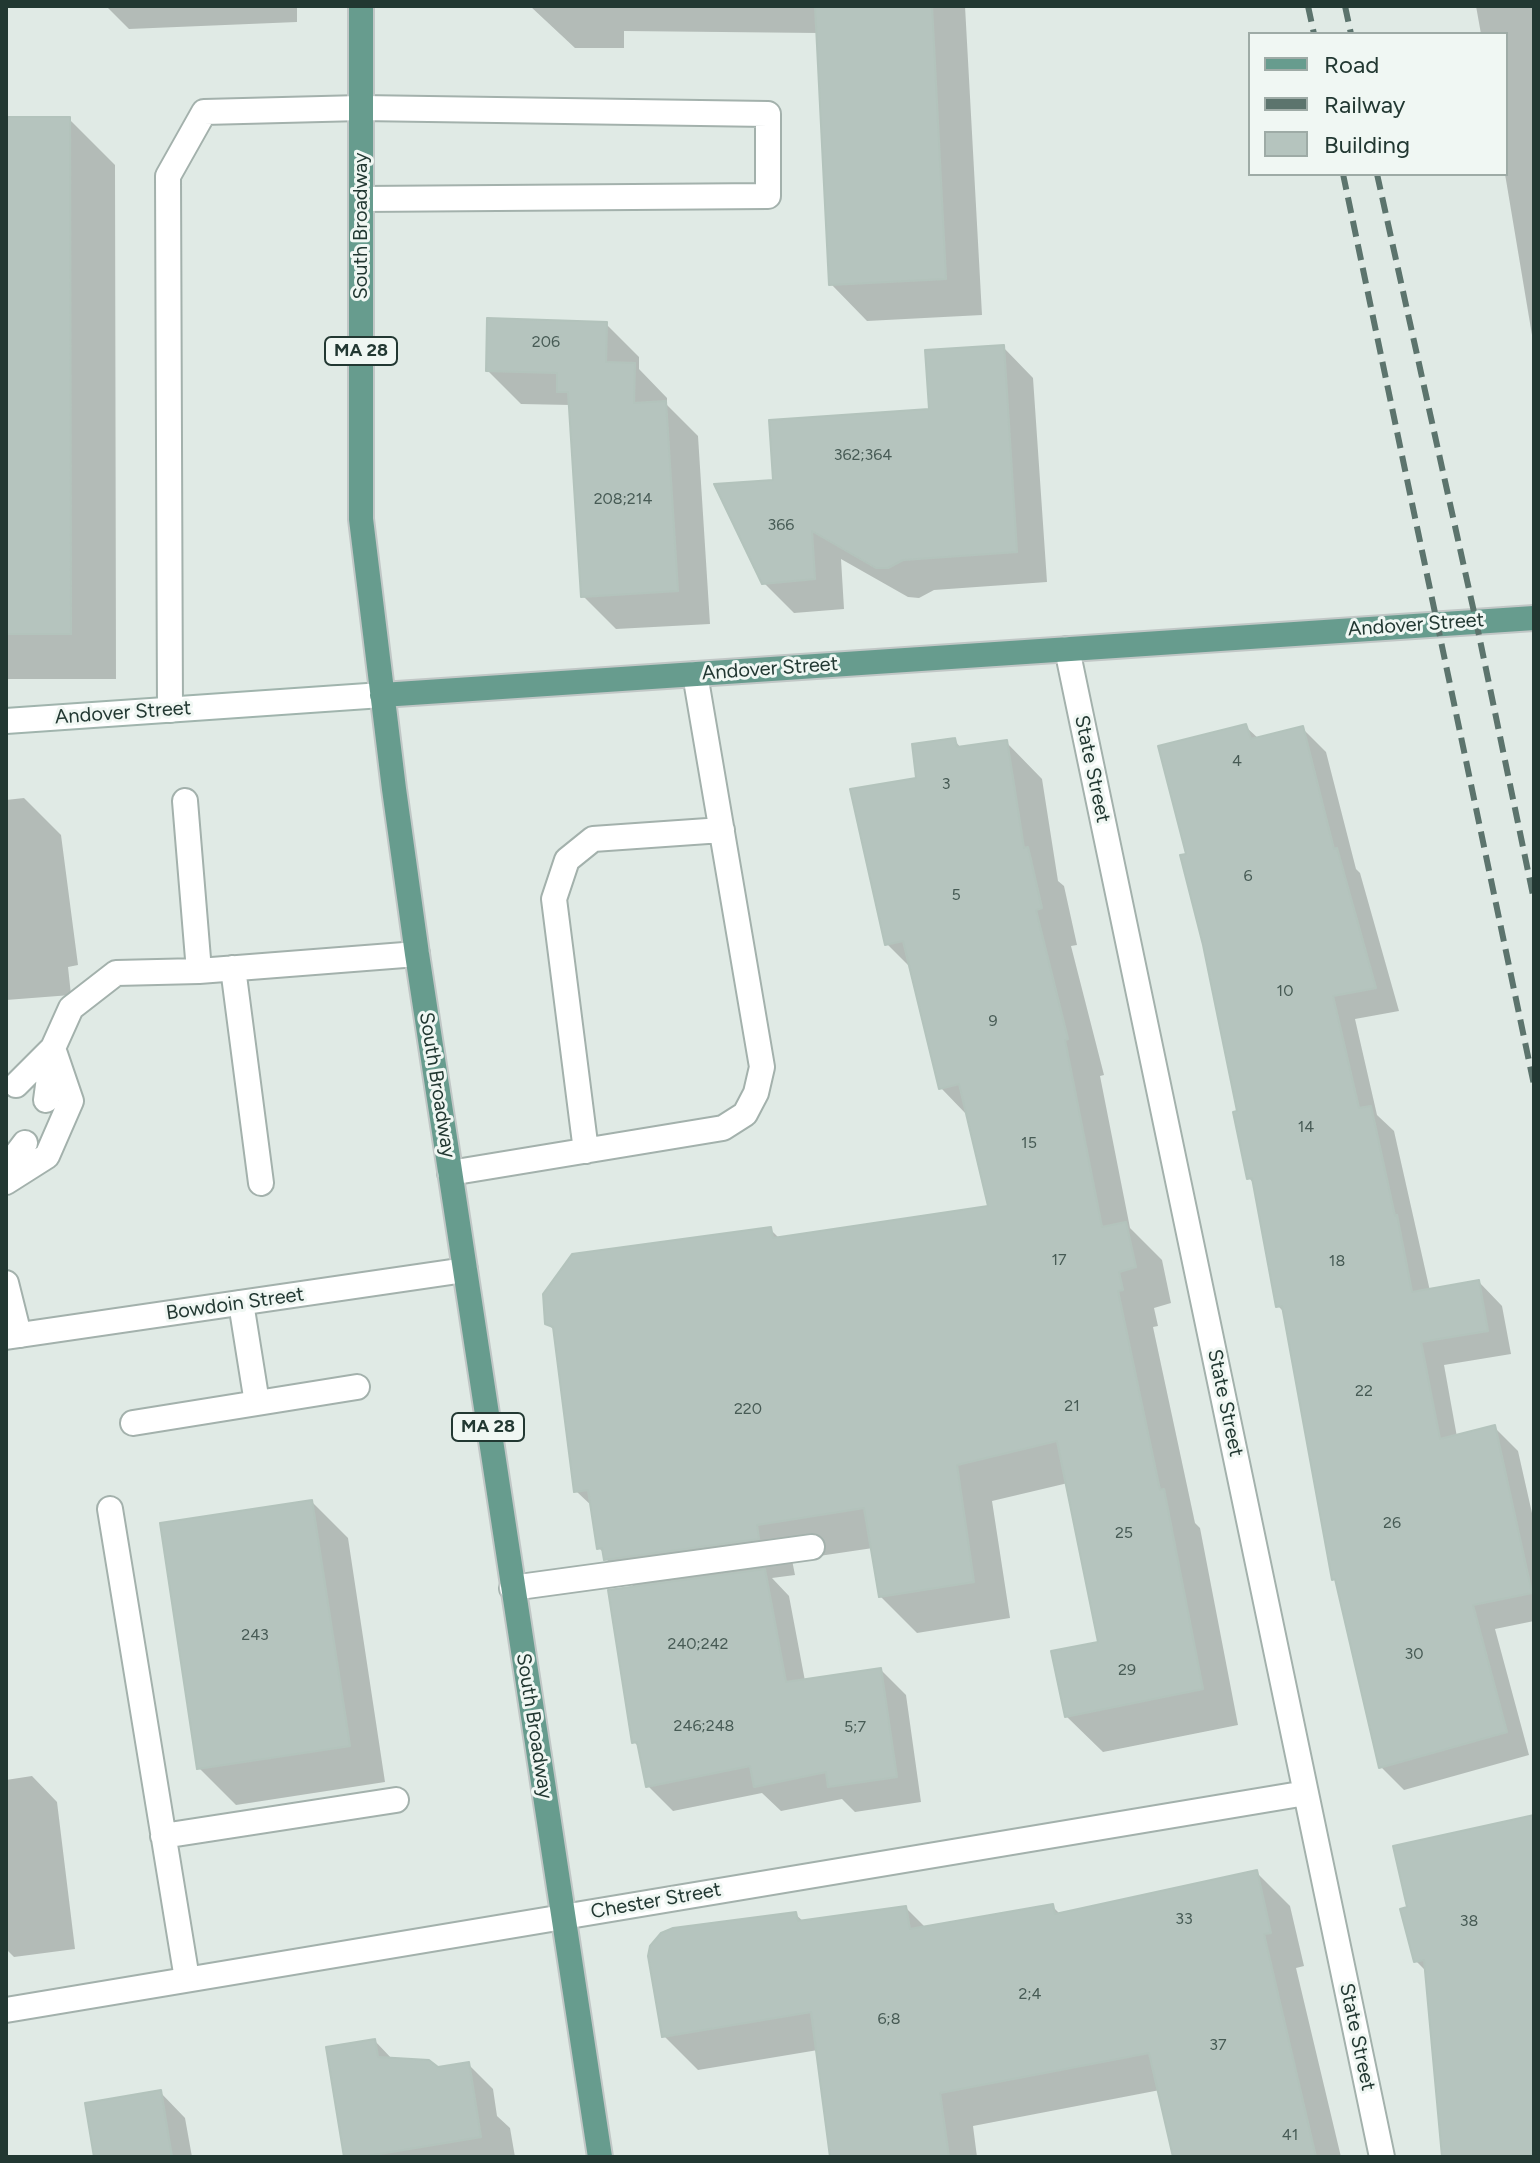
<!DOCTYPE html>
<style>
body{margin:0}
#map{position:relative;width:1540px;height:2163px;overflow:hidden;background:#e0eae5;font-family:Figtree,sans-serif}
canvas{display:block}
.frame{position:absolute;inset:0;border:8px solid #223832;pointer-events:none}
.legend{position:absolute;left:1248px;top:32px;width:260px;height:144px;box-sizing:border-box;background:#f0f7f3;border:2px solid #9eaba6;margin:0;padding:10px 14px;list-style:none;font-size:24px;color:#223832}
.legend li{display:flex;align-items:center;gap:16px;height:40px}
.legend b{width:40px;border:2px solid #9eaba6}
</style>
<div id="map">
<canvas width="1540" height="2163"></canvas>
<div class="frame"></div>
<ul class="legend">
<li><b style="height:10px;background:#679c8e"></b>Road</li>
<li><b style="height:10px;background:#5c746d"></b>Railway</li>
<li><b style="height:22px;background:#b5c4be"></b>Building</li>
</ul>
</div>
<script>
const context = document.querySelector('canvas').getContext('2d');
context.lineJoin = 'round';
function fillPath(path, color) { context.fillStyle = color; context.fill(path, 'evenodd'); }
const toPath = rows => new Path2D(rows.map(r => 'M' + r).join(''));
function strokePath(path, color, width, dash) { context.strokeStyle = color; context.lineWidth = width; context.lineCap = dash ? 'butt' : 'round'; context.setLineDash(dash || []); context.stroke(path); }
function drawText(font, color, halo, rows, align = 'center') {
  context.font = font + ' Figtree,sans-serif'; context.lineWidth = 6; context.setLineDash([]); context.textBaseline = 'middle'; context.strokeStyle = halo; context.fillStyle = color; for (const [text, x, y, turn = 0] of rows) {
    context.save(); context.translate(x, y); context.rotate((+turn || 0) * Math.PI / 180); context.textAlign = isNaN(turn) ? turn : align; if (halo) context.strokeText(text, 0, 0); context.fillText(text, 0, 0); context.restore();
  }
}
fillPath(toPath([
 [106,6,297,6,297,22,129,29],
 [530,6,965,6,982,315,867,321,831,284,818,33,624,31,624,48,575,48],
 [1476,6,1534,6,1534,347,1505,174,1506,34,1481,34],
 [6,119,69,119,115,165,116,679,6,679],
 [606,324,639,357,639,369,667,398,667,405,698,436,710,624,616,629,583,596,571,405,521,404,488,371],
 [1003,347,1033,378,1047,582,934,590,919,598,908,597,841,559,844,609,794,613,763,582,776,482,931,410],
 [1246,727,1259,739,1302,728,1326,752,1356,869,1360,873,1399,1011,1355,1019,1377,1115,1394,1131,1430,1291,1479,1282,1502,1306,1511,1354,1444,1365,1457,1437,1495,1428,1518,1451,1534,1522,1534,1621,1495,1629,1529,1755,1404,1790,1381,1767,1338,1582,1334,1579,1286,1314,1278,1306,1256,1186,1249,1178,1239,1112,1188,855],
 [954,740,962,749,1006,742,1042,779,1058,881,1064,886,1077,945,1071,946,1104,1075,1100,1076,1130,1228,1162,1260,1171,1303,1154,1308,1158,1326,1153,1327,1195,1523,1200,1528,1238,1725,1103,1752,1066,1716,1100,1644,1068,1483,992,1501,1010,1618,917,1633,880,1596,873,1548,792,1560,795,1575,772,1578,789,1596,805,1681,881,1670,906,1695,921,1802,855,1812,842,1799,781,1811,762,1793,673,1811,648,1786,640,1748,634,1742,635,1588,606,1559,605,1554,599,1548,593,1507,576,1491,556,1332,547,1323,770,1229,780,1239,990,1207,968,1116,941,1088,912,969,887,944,919,780],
 [24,798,61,835,78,965,68,967,71,995,6,1000,6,800],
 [312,1502,348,1538,385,1782,236,1805,199,1768],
 [32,1776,57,1802,75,1949,14,1957,6,1949,6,1780],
 [1534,1817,1534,2157,1455,2157,1427,1972,1416,1961],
 [1256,1872,1290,1906,1304,1966,1296,1968,1341,2157,1175,2157,1160,2090,973,2126,977,2157,832,2157,818,2050,698,2070,664,2036,795,1914,804,1922,906,1908,926,1928,1052,1906,1061,1915],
 [375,2041,393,2060,437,2069,468,2064,493,2089,497,2116,510,2128,515,2157,346,2157],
 [160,2092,185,2118,192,2157,96,2157]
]), '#0003');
const building = toPath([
 [815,6,932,6,946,279,829,285,815,6],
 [6,117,70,117,71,634,6,634,6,117],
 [487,318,607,322,606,362,635,363,634,403,666,401,678,591,581,597,568,392,557,392,557,373,486,371,487,318],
 [1004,345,1017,552,903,560,888,568,876,568,812,531,815,579,762,584,714,484,773,480,769,420,929,409,925,350,1004,345],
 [1246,724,1251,739,1303,726,1334,849,1337,848,1376,988,1333,996,1359,1108,1371,1106,1395,1216,1397,1215,1412,1292,1479,1280,1488,1331,1421,1342,1440,1439,1495,1425,1532,1593,1473,1605,1507,1732,1379,1768,1335,1579,1332,1580,1282,1306,1276,1307,1252,1178,1247,1179,1233,1112,1237,1111,1203,945,1180,855,1186,854,1158,746,1246,724],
 [955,738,957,747,1007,740,1024,848,1028,847,1042,908,1036,910,1068,1039,1065,1040,1102,1227,1126,1222,1136,1267,1119,1272,1123,1290,1118,1291,1160,1490,1164,1489,1203,1689,1065,1717,1051,1651,1098,1642,1057,1441,957,1465,974,1582,879,1597,864,1508,757,1525,759,1539,604,1560,602,1548,597,1549,588,1490,574,1492,553,1327,545,1324,543,1294,572,1254,771,1227,773,1238,988,1206,959,1084,939,1089,903,941,885,945,850,789,916,778,912,744,955,738],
 [312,1500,350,1746,197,1769,160,1523,312,1500],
 [765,1569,786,1682,881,1668,897,1777,828,1787,826,1772,754,1787,750,1766,646,1787,637,1742,632,1743,608,1590,765,1569],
 [1534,1815,1534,2157,1442,2157,1424,1960,1414,1962,1400,1909,1407,1907,1393,1846,1534,1815],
 [1257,1870,1271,1933,1264,1934,1316,2157,1173,2157,1149,2053,940,2093,949,2157,830,2157,811,2012,662,2037,648,1956,650,1946,661,1933,673,1928,796,1912,798,1921,906,1906,910,1929,1053,1904,1055,1914,1257,1870],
 [375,2039,378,2057,429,2060,438,2067,469,2062,481,2137,361,2157,344,2157,326,2047,375,2039],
 [161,2090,172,2157,94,2157,85,2103,161,2090]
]);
fillPath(building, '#b5c4be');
strokePath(building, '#b3c3bc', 2);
const service = toPath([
 [170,710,168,176,204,112,361,108,768,114,768,196,362,199],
 [185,801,199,971],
 [233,968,261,1183],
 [16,1085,53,1048],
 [46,1100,53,1048,71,1008,116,973,199,971,417,954],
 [586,1151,554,899,567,860,593,839,722,830],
 [6,1168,25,1143],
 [450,1173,723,1128,745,1114,756,1093,762,1067,695,674],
 [6,1182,47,1156,71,1101,55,1054],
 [6,1283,19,1335],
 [241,1303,257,1403],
 [133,1423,357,1387],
 [110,1509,187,1979],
 [512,1588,812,1547],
 [163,1836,396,1800]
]);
const minor = toPath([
 [1067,649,1382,2157],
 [6,1337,465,1270],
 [6,2010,1306,1793]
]);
const secondary = toPath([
 [6,721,382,695]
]);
const primary = toPath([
 [361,6,361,519,394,789,417,954,600,2157],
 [382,695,1534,618]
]);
strokePath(service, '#a3b1ac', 28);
strokePath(minor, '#a3b1ac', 28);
strokePath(secondary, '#a0b4ad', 28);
strokePath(primary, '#c1c7c6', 28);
strokePath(service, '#fff', 24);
strokePath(minor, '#fff', 24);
strokePath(secondary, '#fff', 24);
strokePath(primary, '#679c8e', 24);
strokePath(toPath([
 [1308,6,1314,34],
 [1345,6,1351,34],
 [1343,174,1534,1085],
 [1377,174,1476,621,1534,900]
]), '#5c746d', 6, [16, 8]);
drawText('16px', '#475b55', null, [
 ["206",546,342],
 ["362;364",863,455],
 ["208;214",623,499],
 ["366",781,525],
 ["4",1237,761],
 ["3",946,784],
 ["6",1248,876],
 ["5",956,895],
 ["10",1285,991],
 ["9",993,1021],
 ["14",1306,1127],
 ["15",1029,1143],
 ["17",1059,1260],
 ["18",1337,1261],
 ["22",1364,1391],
 ["21",1072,1406],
 ["220",748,1409],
 ["26",1392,1523],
 ["25",1124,1533],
 ["243",255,1635],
 ["240;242",698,1644],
 ["30",1414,1654],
 ["29",1127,1670],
 ["246;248",704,1726],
 ["5;7",855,1727],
 ["33",1184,1919],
 ["38",1469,1921],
 ["2;4",1030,1994],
 ["6;8",889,2019],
 ["37",1218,2045],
 ["41",1290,2135]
]);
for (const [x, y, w] of [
 [361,351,72],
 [488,1427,72]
]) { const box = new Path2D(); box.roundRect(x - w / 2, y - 14, w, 28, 6); context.fillStyle = '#f0f7f3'; context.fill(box); strokePath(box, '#223832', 2); }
drawText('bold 18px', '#223832', null, [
 ["MA 28",361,351],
 ["MA 28",488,1427]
]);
drawText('20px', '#223832', '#f0f7f3', [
 ["South Broadway",361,226,-90],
 ["Andover Street",1416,625,-4],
 ["Andover Street",770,669,-4],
 ["Andover Street",123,713,-4],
 ["State Street",1092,769,78],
 ["South Broadway",437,1085,81],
 ["Bowdoin Street",235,1304,-8],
 ["State Street",1225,1403,78],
 ["South Broadway",534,1726,81],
 ["Chester Street",656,1901,-10],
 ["State Street",1357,2037,78]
]);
</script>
